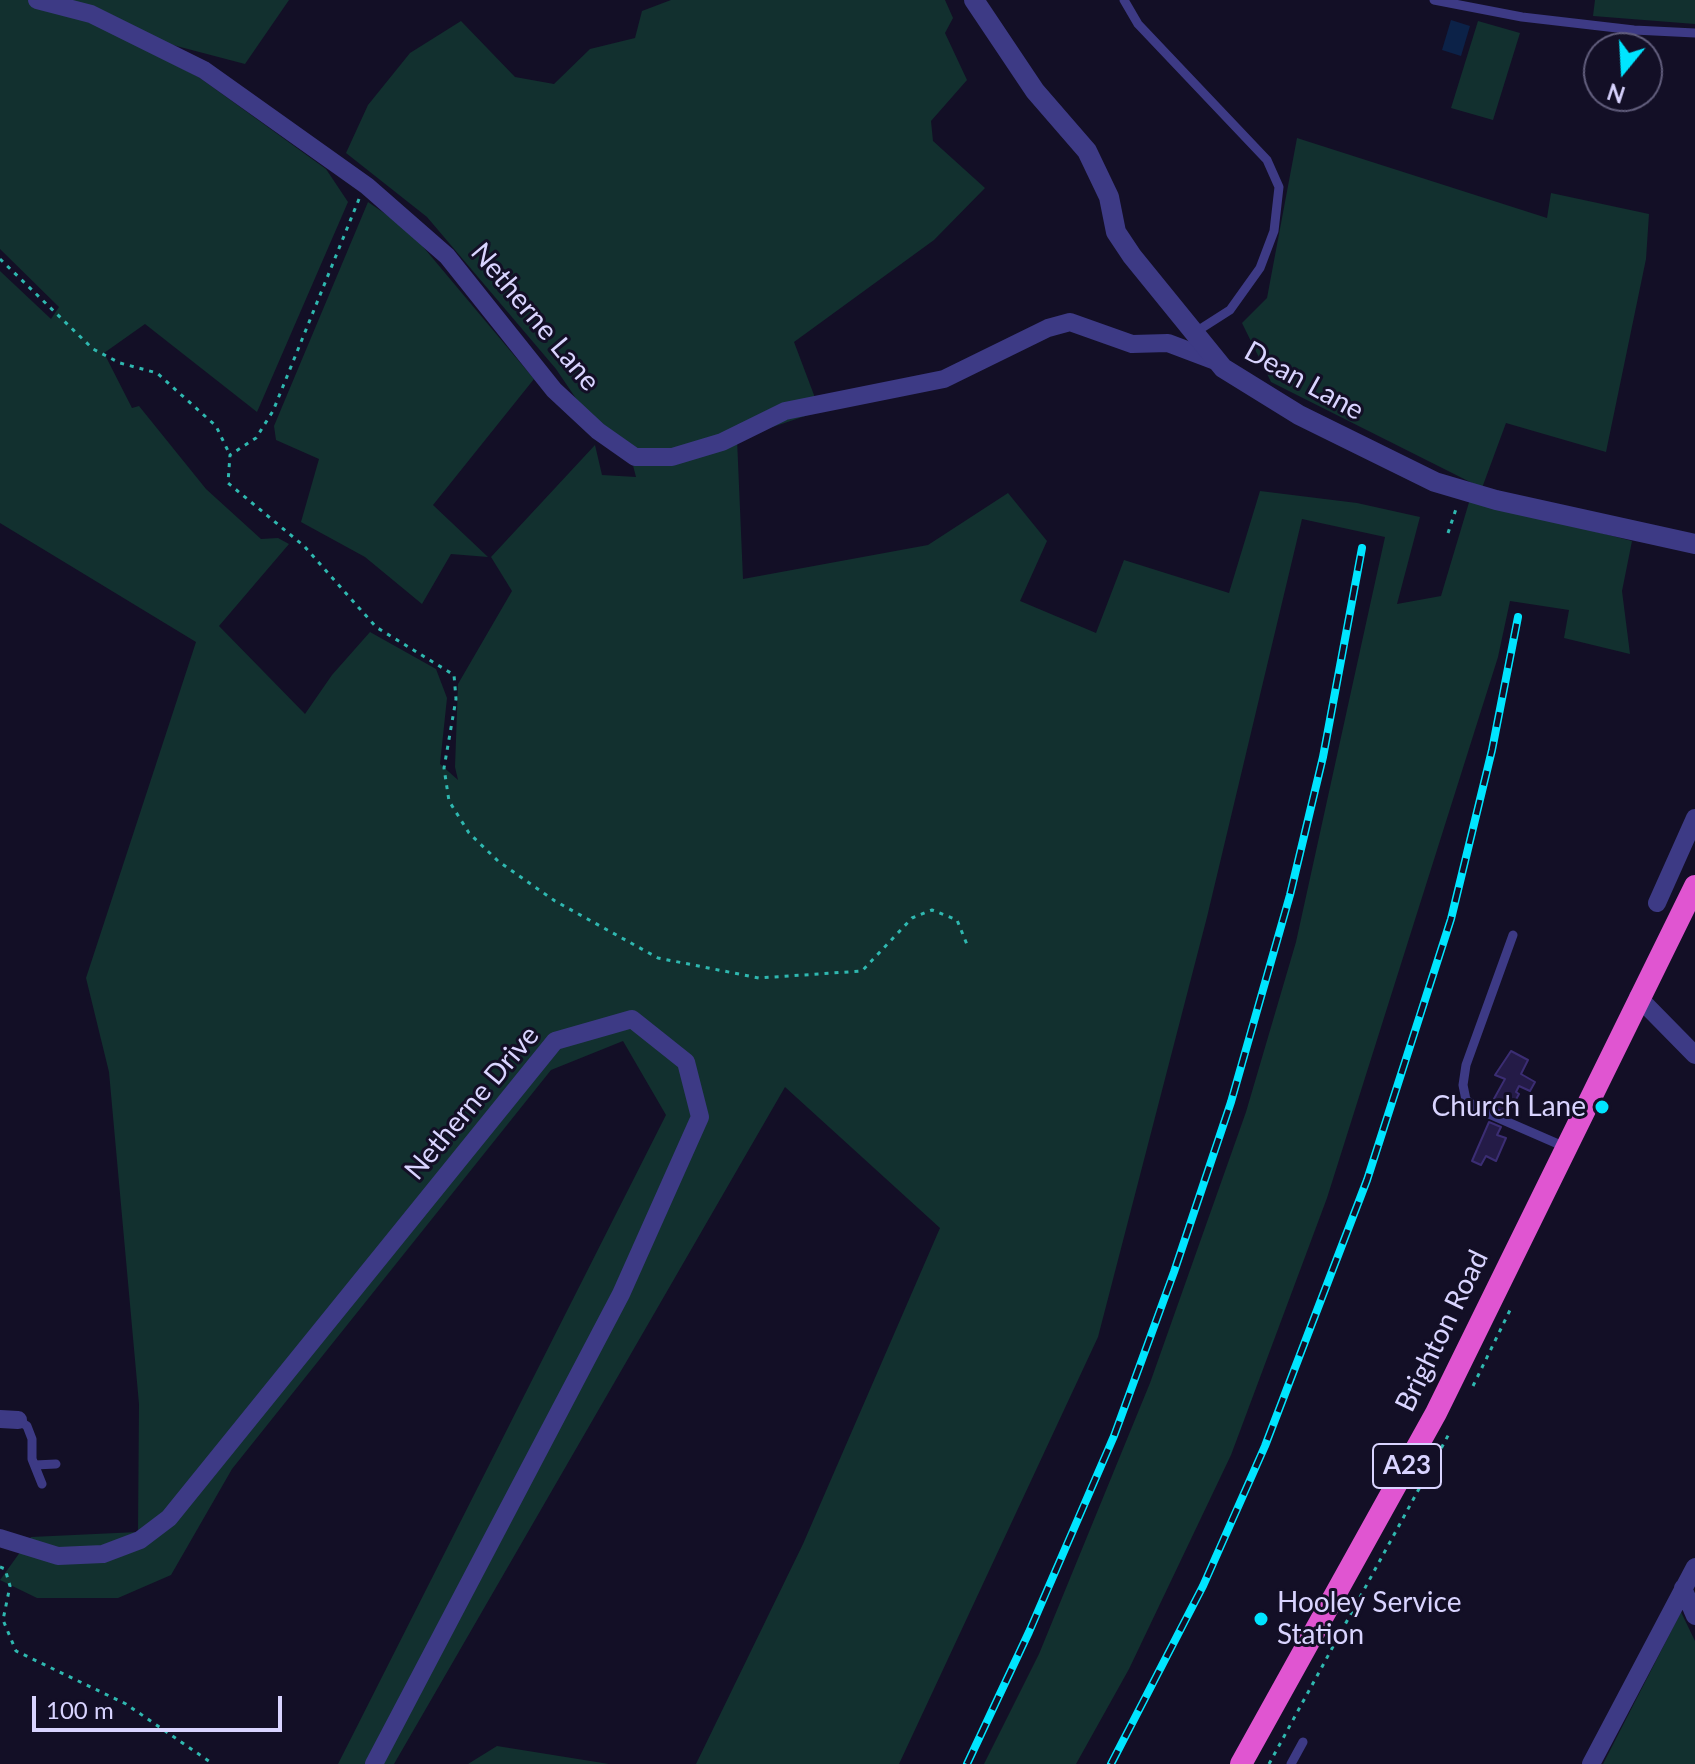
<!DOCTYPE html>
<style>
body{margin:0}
#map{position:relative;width:1695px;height:1764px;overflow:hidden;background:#130f26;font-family:Lato,sans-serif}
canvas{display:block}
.north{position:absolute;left:1583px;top:32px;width:80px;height:80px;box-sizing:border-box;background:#130f26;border:2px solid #625e7d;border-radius:50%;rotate:198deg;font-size:22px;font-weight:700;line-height:32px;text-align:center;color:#d9d4ff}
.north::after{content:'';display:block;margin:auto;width:28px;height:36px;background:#00e5ff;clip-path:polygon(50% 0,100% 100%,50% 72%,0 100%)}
.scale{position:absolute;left:32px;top:1696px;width:250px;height:36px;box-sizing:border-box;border:4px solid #d9d4ff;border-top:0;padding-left:10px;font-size:24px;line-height:28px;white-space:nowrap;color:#d9d4ff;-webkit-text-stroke:6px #130f26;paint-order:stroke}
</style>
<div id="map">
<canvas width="1695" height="1764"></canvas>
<div class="north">N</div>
<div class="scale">100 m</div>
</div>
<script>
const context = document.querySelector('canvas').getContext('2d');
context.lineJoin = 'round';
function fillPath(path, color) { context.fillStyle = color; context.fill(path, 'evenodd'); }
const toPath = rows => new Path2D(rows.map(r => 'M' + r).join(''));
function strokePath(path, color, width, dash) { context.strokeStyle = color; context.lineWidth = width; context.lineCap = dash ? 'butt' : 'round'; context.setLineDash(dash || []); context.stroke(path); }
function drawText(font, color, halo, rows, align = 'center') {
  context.font = font + ' Lato,sans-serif'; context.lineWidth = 6; context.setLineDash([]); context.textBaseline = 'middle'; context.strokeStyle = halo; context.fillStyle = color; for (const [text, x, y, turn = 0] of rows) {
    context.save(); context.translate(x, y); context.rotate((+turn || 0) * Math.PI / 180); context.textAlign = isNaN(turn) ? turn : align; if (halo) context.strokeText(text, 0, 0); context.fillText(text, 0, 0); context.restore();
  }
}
fillPath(toPath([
 [0,0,289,0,245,64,108,28,200,78,326,169,348,202,257,412,145,324,104,353,132,408,139,406,206,489,261,539,278,538,289,544,219,626,305,714,332,675,370,632,436,669,447,698,440,764,458,780,455,767,458,684,512,591,491,557,595,445,602,475,636,477,629,450,594,425,556,369,427,217,346,153,368,105,410,53,461,21,515,77,554,84,590,49,635,38,642,11,671,0,945,0,953,18,945,33,967,80,931,121,933,141,985,188,934,240,794,342,820,411,737,439,743,579,928,545,1008,493,1047,541,1020,601,1096,633,1124,560,1229,593,1260,491,1357,503,1420,517,1397,604,1441,596,1470,499,1632,541,1622,591,1630,654,1564,638,1569,610,1510,601,1498,657,1327,1198,1231,1455,1129,1669,1076,1764,984,1764,1039,1654,1150,1383,1246,1112,1296,942,1385,537,1302,519,1207,917,1098,1337,899,1764,696,1764,803,1544,940,1228,785,1087,394,1764,338,1764,666,1115,623,1041,551,1070,232,1469,171,1575,118,1598,37,1598,0,1580,31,1537,138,1532,139,1404,109,1072,86,978,196,642,0,523,0,271,51,319,59,307,0,249],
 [1595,0,1695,0,1695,24,1593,16],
 [1478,21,1520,33,1493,120,1451,108],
 [1297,138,1547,218,1551,193,1649,214,1646,259,1606,452,1506,423,1482,488,1271,382,1242,323,1267,298],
 [368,202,409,230,534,379,433,505,488,557,451,554,422,604,365,557,301,522,319,459,276,440,274,426],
 [1681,1612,1695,1641,1695,1764,1603,1764],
 [497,1746,609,1764,468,1764]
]), '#12302f');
fillPath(toPath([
 [1451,20,1470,26,1461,56,1442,50]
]), '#0c2248');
const building = toPath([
 [1511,1051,1528,1060,1521,1074,1535,1082,1530,1091,1519,1086,1516,1092,1519,1094,1508,1114,1490,1106,1505,1079,1495,1075,1511,1051],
 [1489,1122,1501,1127,1497,1135,1506,1138,1496,1161,1486,1156,1481,1165,1472,1161,1489,1122]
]);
fillPath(building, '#241b47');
strokePath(building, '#3b2d73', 2);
strokePath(toPath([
 [359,199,273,411,256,438,230,455,228,483,304,546,376,627,454,675,456,699,444,768,449,801,469,833,498,861,555,901,658,958,759,978,862,971,912,918,932,910,957,920,968,947],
 [0,259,93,349,120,363,157,373,216,426,230,455],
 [1448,533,1456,509],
 [1473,1386,1512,1306],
 [0,1567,5,1569,10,1586,3,1620,16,1651,126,1704,213,1764],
 [1269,1764,1450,1432]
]), '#2fb8b0', 3, [4, 6]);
strokePath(toPath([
 [1124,0,1138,24,1267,160,1279,187,1274,231,1260,268,1230,310,1194,333],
 [1434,0,1522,17,1634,30,1695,33],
 [1513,935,1466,1065,1463,1085,1466,1100,1480,1110,1565,1147],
 [18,1420,27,1426,32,1439,32,1459,42,1484],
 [35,1465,56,1464],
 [1291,1764,1303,1742]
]), '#3d3a85', 9);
strokePath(toPath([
 [37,0,91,14,204,70,367,186,447,256,554,390,598,431,635,457,672,457,722,442,785,411,944,379,1048,328,1070,322,1132,344,1168,343,1213,360],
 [1657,903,1695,818],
 [1638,997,1695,1055],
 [0,1419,18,1420],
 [0,1538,58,1556,103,1554,140,1540,169,1518,555,1041,632,1019,686,1062,700,1117,621,1294,374,1764],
 [1683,1588,1695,1616],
 [1591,1764,1695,1567]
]), '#3d3a85', 18);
strokePath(toPath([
 [974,0,1035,91,1087,151,1109,197,1116,232,1132,256,1223,368,1299,415,1435,482,1496,500,1695,544]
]), '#3d3a85', 20);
strokePath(toPath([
 [1241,1764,1436,1413,1695,886]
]), '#e055d1', 22);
const rail = toPath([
 [967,1764,1029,1632,1114,1436,1174,1272,1231,1102,1290,895,1323,757,1362,548],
 [1111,1764,1203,1586,1265,1446,1367,1180,1451,919,1492,750,1518,617]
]);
strokePath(rail, '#00e5ff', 8);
strokePath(rail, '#130f26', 5, [15]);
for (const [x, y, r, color] of [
 [1602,1107,8,"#00e5ff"],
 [1261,1619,8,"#00e5ff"]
]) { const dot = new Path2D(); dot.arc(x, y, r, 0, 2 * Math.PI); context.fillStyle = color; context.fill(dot); strokePath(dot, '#130f26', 3); }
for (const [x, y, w] of [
 [1407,1466,68]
]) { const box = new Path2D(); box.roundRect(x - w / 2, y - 22, w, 44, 6); context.fillStyle = '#130f26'; context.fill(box); strokePath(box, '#d9d4ff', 2); }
drawText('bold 26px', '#d9d4ff', null, [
 ["A23",1407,1466]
]);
drawText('28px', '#d9d4ff', '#130f26', [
 ["Netherne Lane",535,317,50],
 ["Dean Lane",1304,381,29],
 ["Netherne Drive",472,1103,-50],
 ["Brighton Road",1442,1331,-64]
]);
drawText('28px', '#d9d4ff', '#130f26', [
 ["Church Lane",1586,1107],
 ["Hooley Service",1277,1603,"left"],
 ["Station",1277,1635,"left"]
], 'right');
</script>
